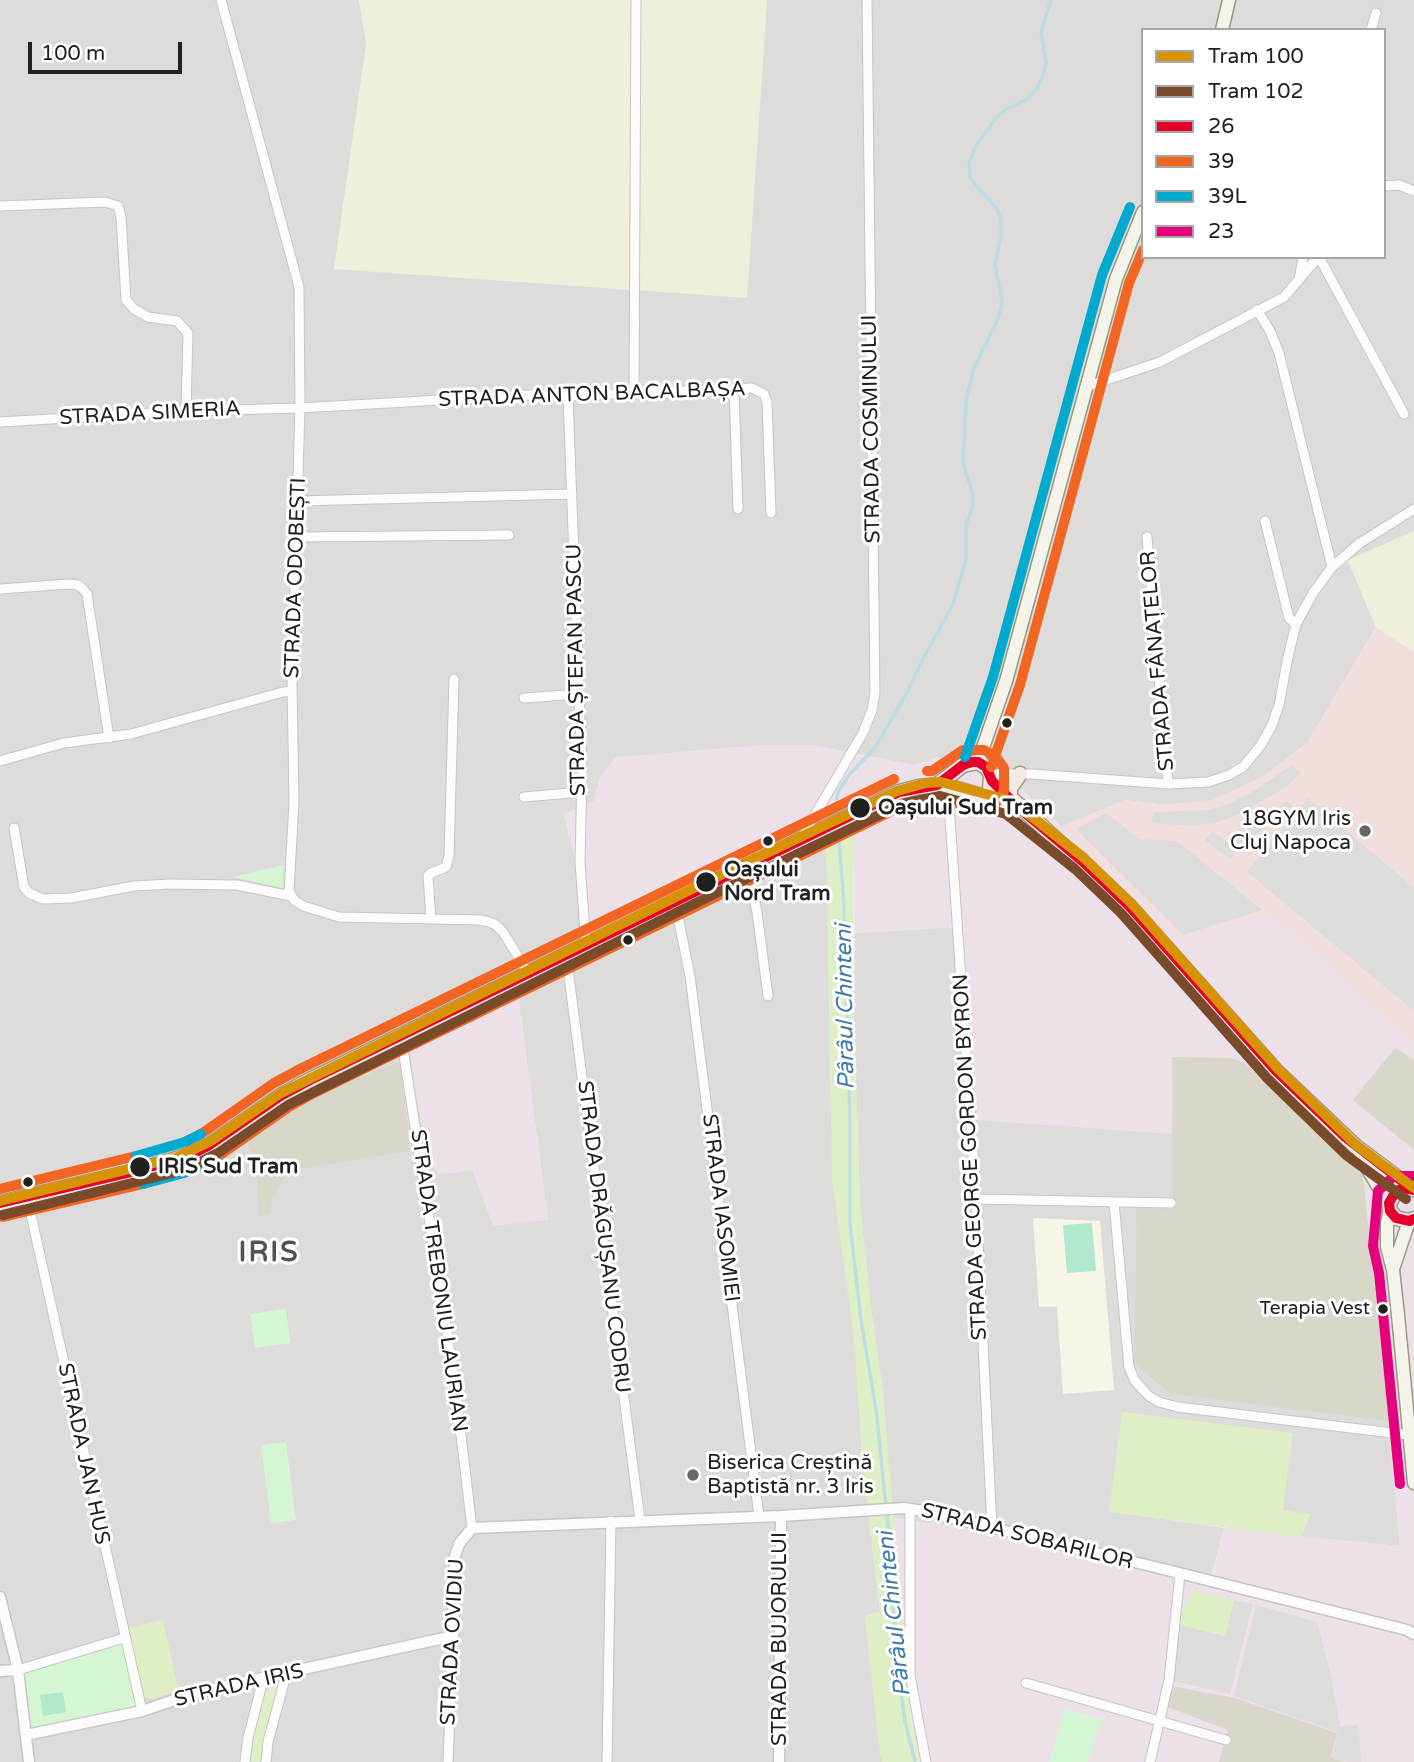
<!DOCTYPE html>
<meta charset="utf-8">
<style>
body{margin:0}
#map{position:relative;width:1414px;height:1762px;overflow:hidden;background:#eeece9;font-family:"Varela Round",sans-serif}
canvas{display:block}
.legend{position:absolute;left:1141px;top:28px;width:245px;height:231px;box-sizing:border-box;background:#fff;border:2px solid #a6a6a6;margin:0;padding:9px 12px;list-style:none;font-size:21px;color:#202020}
.legend li{display:flex;align-items:center;gap:14px;height:35px}
.legend b{width:35px;border:2px solid #a6a6a6}
.scale{position:absolute;left:28px;top:42px;width:154px;height:32px;box-sizing:border-box;border:4px solid #202020;border-top:0;padding-left:9px;font-size:21px;line-height:24px;white-space:nowrap;color:#202020;-webkit-text-stroke:5px #fff;paint-order:stroke}
</style>
<div id="map">
<canvas width="1414" height="1762"></canvas>
<ul class="legend">
<li><b style="height:9px;background:#d79205"></b>Tram 100</li>
<li><b style="height:9px;background:#7a4b2a"></b>Tram 102</li>
<li><b style="height:9px;background:#e4002b"></b>26</li>
<li><b style="height:9px;background:#f26522"></b>39</li>
<li><b style="height:9px;background:#00a9ce"></b>39L</li>
<li><b style="height:9px;background:#e5007d"></b>23</li>
</ul>
<div class="scale">100 m</div>
</div>
<script>
const context = document.querySelector('canvas').getContext('2d');
context.lineJoin = 'round';
function fillPath(path, color) { context.fillStyle = color; context.fill(path, 'evenodd'); }
const toPath = rows => new Path2D(rows.map(r => 'M' + r).join(''));
function strokePath(path, color, width, dash) { context.strokeStyle = color; context.lineWidth = width; context.lineCap = dash ? 'butt' : 'round'; context.setLineDash(dash || []); context.stroke(path); }
function drawText(font, color, halo, rows, align = 'center') {
  context.font = font + ' "Varela Round",sans-serif'; context.lineWidth = 6; context.setLineDash([]); context.textBaseline = 'middle'; context.strokeStyle = halo; context.fillStyle = color; for (const [text, x, y, turn = 0] of rows) {
    context.save(); context.translate(x, y); context.rotate((+turn || 0) * Math.PI / 180); context.textAlign = isNaN(turn) ? turn : align; if (halo) context.strokeText(text, 0, 0); context.fillText(text, 0, 0); context.restore();
  }
}
fillPath(toPath([
 [0,0,359,0,366,42,746,298,767,0,1414,0,1414,531,1348,561,1376,627,1308,742,1263,777,1213,800,1166,805,1125,800,1061,827,1021,788,967,765,938,757,914,765,812,745,725,748,600,777,594,801,564,814,592,934,513,990,410,1041,414,1079,428,1159,472,1170,548,1220,518,993,652,924,826,840,829,941,863,1467,880,1612,865,1616,882,1762,0,1762],
 [1143,30,1384,30,1384,257,1143,257],
 [957,927,1173,1133,1364,1202,1389,1421,1400,1546,1301,1537,1135,1515,1224,1528,1210,1581,1029,1537,893,1518,883,1393,871,1308,860,1206,854,1022,855,933]
]), '#dddcda');
fillPath(toPath([
 [1376,627,1414,652,1414,1044,1270,913,1181,940,1061,827,1125,800,1166,805,1213,800,1263,777,1308,742]
]), '#f1dfde');
fillPath(toPath([
 [764,745,812,745,914,765,938,757,967,765,986,767,1021,788,1181,939,1270,913,1414,1044,1414,1762,920,1762,911,1719,893,1518,1038,1539,1211,1581,1224,1528,1400,1546,1363,1175,1173,1057,1173,1134,977,1120,957,927,855,933,853,834,826,840,652,924,518,993,548,1220,493,1226,472,1170,439,1175,428,1159,414,1079,410,1041,513,990,592,934,564,814,594,801,600,777,615,757]
]), '#ece0e9');
fillPath(toPath([
 [1033,1218,1100,1221,1114,1390,1063,1394,1057,1307,1039,1307]
]), '#f7f5e5');
fillPath(toPath([
 [1292,765,1300,773,1286,787,1240,814,1217,822,1193,826,1151,823,1154,812,1207,810,1230,803,1251,793],
 [1308,798,1414,888,1414,1011,1247,872],
 [1287,801,1293,806,1248,841,1230,859,1205,840,1212,831,1230,844],
 [1106,813,1139,839,1177,841,1262,910,1183,935,1076,829],
 [285,1197,292,1244,264,1248,259,1216,271,1213,272,1199],
 [1006,1422,1011,1502,1002,1503,997,1423],
 [380,1426,392,1490,378,1492,368,1428],
 [1314,1488,1367,1494,1370,1522,1311,1514],
 [1234,1600,1253,1604,1230,1694,1169,1680,1176,1624,1225,1636],
 [1256,1605,1317,1622,1332,1680,1340,1727,1358,1725,1361,1762,1349,1762,1332,1757,1338,1732,1234,1696]
]), '#dcdcda');
fillPath(toPath([
 [1395,1048,1414,1060,1414,1150,1353,1100],
 [1172,1057,1232,1058,1246,1064,1363,1175,1389,1421,1171,1394,1134,1363,1137,1208,1173,1209],
 [400,1062,410,1151,287,1171,272,1198,271,1213,259,1216,257,1180,247,1142,282,1116,339,1085],
 [1171,1686,1235,1698,1337,1733,1331,1757,1345,1762,1219,1762,1228,1730,1168,1707]
]), '#d9d7ca');
fillPath(toPath([
 [359,0,767,0,747,298,334,269,366,43],
 [1414,531,1414,652,1376,627,1348,560]
]), '#f0efdb');
fillPath(toPath([
 [853,834,854,1022,860,1206,871,1308,883,1393,911,1719,920,1762,882,1762,880,1755,865,1616,880,1612,863,1467,854,1338,832,1178,826,840],
 [1122,1412,1293,1433,1283,1510,1311,1514,1301,1537,1109,1512],
 [1193,1590,1234,1600,1225,1636,1176,1624],
 [163,1620,178,1688,176,1692,148,1699,143,1695,129,1628],
 [279,1682,263,1741,260,1762,249,1762,251,1738,266,1685]
]), '#deeec5');
fillPath(toPath([
 [283,865,283,888,233,877],
 [286,1309,290,1343,255,1348,250,1314],
 [286,1442,296,1520,271,1523,261,1445],
 [124,1638,142,1711,26,1735,18,1670],
 [1065,1709,1102,1719,1088,1762,1049,1762]
]), '#d5f6d3');
fillPath(toPath([
 [1092,1223,1096,1271,1067,1273,1063,1225],
 [63,1692,66,1712,43,1716,40,1695]
]), '#b0e9cd');
strokePath(toPath([
 [837,819,837,794,848,776,875,748,909,689,923,659,953,604,966,559,966,524,973,506,972,492,963,463,966,401,974,368,998,319,1002,302,995,264,1001,236,1000,216,996,208,973,182,970,177,969,163,976,146,997,117,1005,110,1027,99,1037,88,1044,74,1046,64,1041,32,1051,0],
 [838,827,844,904,850,1122,850,1225,861,1320,876,1409,890,1546,897,1665,905,1721,915,1762]
]), '#badee4', 3.5);
const minor = toPath([
 [221,0,299,287,300,408,292,684,294,802,289,891,294,900,303,906,339,917,480,920,489,922,496,925,503,932,528,973],
 [1371,30,1376,13],
 [1384,186,1399,185,1414,191],
 [0,206,105,202,118,206,121,217,126,300,134,309,148,317,177,321,188,333,186,411],
 [1319,257,1404,414],
 [1299,280,1303,257],
 [1257,310,1270,331,1279,353,1332,567],
 [1085,387,1160,362,1284,297,1318,257],
 [734,389,738,509],
 [634,393,636,0],
 [568,396,582,773,580,862,586,945],
 [0,422,186,411,300,408,547,394,568,396,752,388,764,394,767,402,771,513],
 [298,501,572,494],
 [1265,521,1289,618,1296,624],
 [297,537,509,535],
 [1147,537,1168,784],
 [0,589,69,584,78,585,83,589,87,594,109,738],
 [524,698,579,694],
 [0,761,64,743,131,734,283,692,292,691],
 [991,774,1032,774,1168,784,1208,782,1229,775,1243,767,1261,745,1272,725,1279,705,1288,657,1296,624,1313,593,1332,567,1360,543,1414,509],
 [958,789,952,795,949,804,976,1199,992,1528],
 [524,797,581,792],
 [14,828,24,887,29,893,43,899,71,898,134,886,170,884,237,885,291,896],
 [802,837,863,733,872,710,875,693,867,0],
 [747,867,757,912,768,996],
 [675,902,690,976,759,1516],
 [431,919,428,876,431,873,446,867,449,856,454,679],
 [566,954,640,1520],
 [401,1036,455,1385,472,1528],
 [27,1197,142,1711],
 [976,1199,1171,1203],
 [1114,1202,1129,1367,1135,1381,1149,1396,1159,1402,1178,1407,1409,1435],
 [910,1509,910,1675,926,1762],
 [18,1670,124,1638],
 [1026,1683,1226,1740],
 [245,1762,248,1738,263,1680],
 [266,1762,268,1742,286,1675],
 [448,1762,453,1636],
 [607,1762,611,1521],
 [1150,1762,1169,1680,1180,1574]
]);
const tertiary = toPath([
 [0,1597,18,1670,29,1762],
 [0,1671,18,1670],
 [26,1735,142,1711,195,1693,453,1636,455,1556,459,1544,472,1528,781,1516,904,1508,923,1511,1167,1570,1407,1630,1414,1634],
 [779,1762,781,1516]
]);
const secondary = toPath([
 [1222,30,1229,0],
 [978,762,1006,681,1116,279,1143,212],
 [1390,1211,1387,1222,1387,1247,1393,1270,1398,1315,1414,1483],
 [1393,1269,1409,1221]
]);
const primary = toPath([
 [992,781,1129,906,1276,1071,1355,1146,1411,1188],
 [937,785,963,765,978,762,986,767,991,774,990,790],
 [1010,798,1010,788,1020,774],
 [1361,1156,1389,1203],
 [1413,1189,1405,1188,1396,1191,1389,1203,1390,1211,1396,1218,1409,1221,1414,1219],
 [0,1203,140,1170,190,1155,208,1146,282,1095,308,1081,899,792,919,787,943,785,1018,807]
]);
strokePath(minor, '#c7c6c5', 11);
strokePath(tertiary, '#c7c6c5', 13);
strokePath(secondary, '#99997f', 15);
strokePath(primary, '#a59885', 17);
strokePath(minor, '#fcfcfc', 9);
strokePath(tertiary, '#fcfcfc', 10);
strokePath(secondary, '#f5f4eb', 12);
strokePath(primary, '#f1ebe6', 14);
strokePath(toPath([
 [1414,1190,1405,1188,1396,1191,1389,1203,1390,1211,1396,1218,1409,1221,1414,1219],
 [0,1203,140,1170,190,1155,208,1146,282,1095,308,1081,899,792,937,785,963,765,972,762,978,762,986,767,992,781,1018,807,1082,861,1129,906,1276,1071,1344,1136,1411,1188]
]), '#e4002b', 10);
strokePath(toPath([
 [991,767,1020,685,1129,283,1143,250],
 [185,1142,201,1134,274,1083,302,1068,894,779],
 [216,1158,289,1107,314,1093,904,805,941,799,986,810,994,806,1004,791,1004,768,996,757,984,750,963,750,932,771,927,771],
 [0,1189,136,1156],
 [3,1217,143,1184]
]), '#f26522', 10);
strokePath(toPath([
 [965,757,993,677,1102,275,1130,207],
 [136,1156,185,1142,201,1134],
 [143,1184,184,1173,216,1158]
]), '#00a9ce', 10);
strokePath(toPath([
 [1400,1484,1379,1273,1373,1246,1378,1191,1394,1176,1414,1176]
]), '#e5007d', 10);
strokePath(toPath([
 [0,1201,178,1157,211,1141,281,1093,706,882,897,791,926,783,941,782,1012,801,1084,858,1131,903,1278,1069,1356,1145,1414,1188]
]), '#d79205', 10);
strokePath(toPath([
 [3,1215,184,1170,218,1153,288,1105,712,895,902,804,940,796,1006,814,1075,869,1121,913,1268,1079,1346,1155,1406,1199]
]), '#7a4b2a', 10);
for (const [x, y, r, color] of [
 [1007,723,6,"#202020"],
 [860,808,11,"#202020"],
 [1365,831,7,"#686766"],
 [768,841,6,"#202020"],
 [706,882,11,"#202020"],
 [628,940,6,"#202020"],
 [140,1167,11,"#202020"],
 [28,1182,6,"#202020"],
 [1383,1309,6,"#202020"],
 [693,1475,7,"#686766"]
]) { const dot = new Path2D(); dot.arc(x, y, r, 0, 2 * Math.PI); context.fillStyle = color; context.fill(dot); strokePath(dot, '#fff', 2.5); }
drawText('19px', '#202020', '#fff', [
 ["Terapia Vest",1370,1309]
], 'right');
drawText('21px', '#202020', '#fff', [
 ["STRADA ANTON BACALBAȘA",592,395,-2],
 ["STRADA SIMERIA",150,414,-3],
 ["STRADA COSMINULUI",872,429,-91],
 ["STRADA ODOBEȘTI",296,578,-88],
 ["STRADA FÂNAȚELOR",1158,661,-95],
 ["STRADA ȘTEFAN PASCU",577,670,-91],
 ["STRADA GEORGE GORDON BYRON",971,1157,-93],
 ["STRADA IASOMIEI",720,1208,83],
 ["STRADA DRĂGUȘANU CODRU",603,1237,83],
 ["STRADA TREBONIU LAURIAN",438,1281,82],
 ["STRADA JAN HUS",83,1454,78],
 ["STRADA SOBARILOR",1027,1537,14],
 ["STRADA BUJORULUI",780,1639,-90],
 ["STRADA OVIDIU",453,1642,-87],
 ["STRADA IRIS",239,1686,-13]
]);
drawText('bold 21px', '#202020', '#fff', [
 ["Oașului Sud Tram",878,808],
 ["Oașului",724,870],
 ["Nord Tram",724,894],
 ["IRIS Sud Tram",158,1167]
], 'left');
drawText('21px', '#202020', '#fff', [
 ["18GYM Iris",1351,819],
 ["Cluj Napoca",1351,843],
 ["Biserica Creștină",707,1463,"left"],
 ["Baptistă nr. 3 Iris",707,1487,"left"]
], 'right');
drawText('italic 23px', '#3f7ba7', '#fff', [
 ["Pârâul Chinteni",846,1007,-91],
 ["Pârâul Chinteni",895,1614,-96]
]);
context.letterSpacing = '2px';
drawText('bold 28px', '#535353', '#fff', [
 ["IRIS",269,1254]
]);
context.letterSpacing = '0px';
</script>
